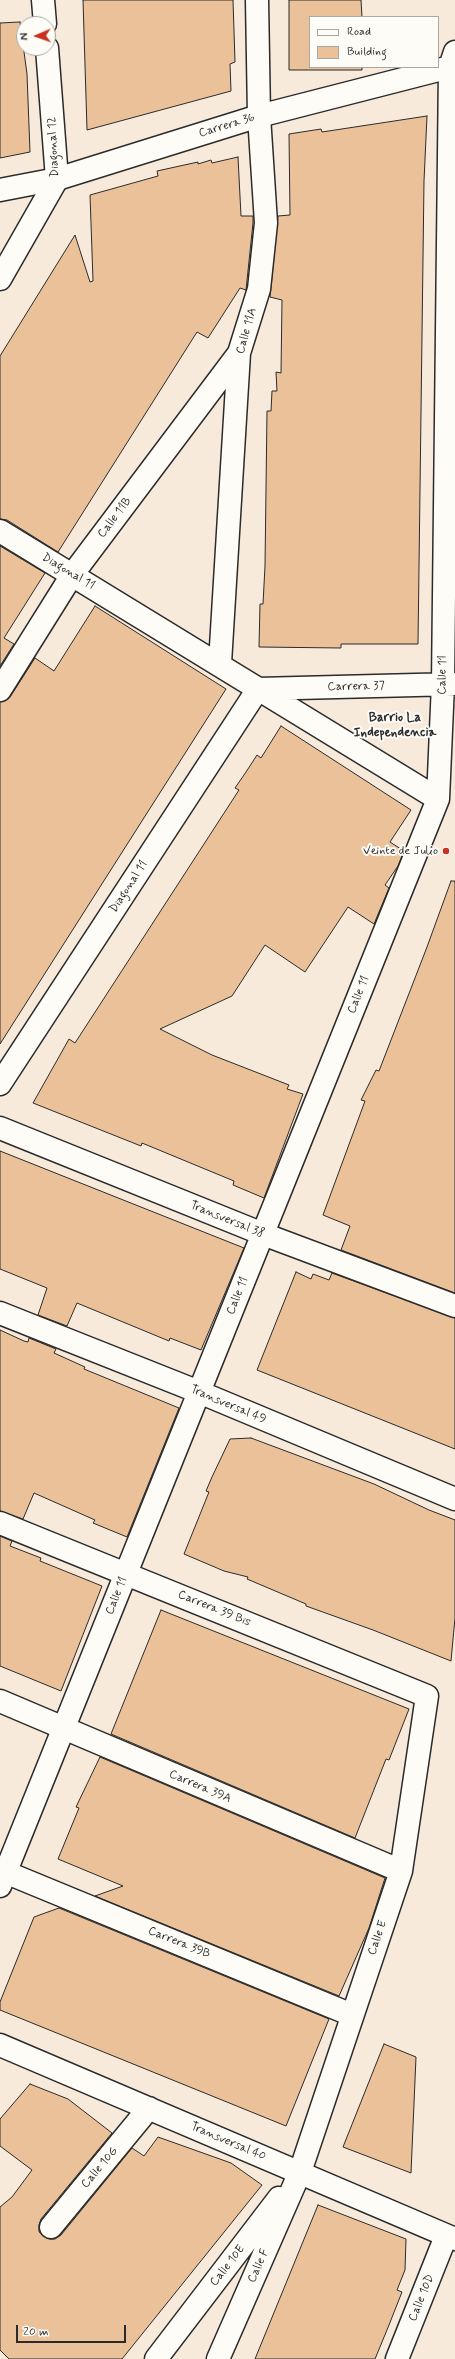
<!DOCTYPE html>
<style>
body{margin:0}
#map{position:relative;width:455px;height:2359px;overflow:hidden;background:#f8eadb;font-family:Mynerve,sans-serif}
canvas{display:block}
.legend{position:absolute;left:309px;top:16px;width:130px;height:52px;box-sizing:border-box;background:#fdfcf7;border:1px solid #a9a8a5;margin:0;padding:5px 7px;list-style:none;font-size:12px;color:#2b2b2b}
.legend li{display:flex;align-items:center;gap:8px;height:20px}
.legend b{width:20px;border:1px solid #a9a8a5}
.north{position:absolute;left:16px;top:16px;width:40px;height:40px;box-sizing:border-box;background:#fdfcf7;border:1px solid #a9a8a5;border-radius:50%;rotate:268deg;font-size:11px;font-weight:700;line-height:16px;text-align:center;color:#2b2b2b}
.north::after{content:'';display:block;margin:auto;width:14px;height:18px;background:#c8321e;clip-path:polygon(50% 0,100% 100%,50% 72%,0 100%)}
.scale{position:absolute;left:16px;top:2325px;width:110px;height:18px;box-sizing:border-box;border:2px solid #2b2b2b;border-top:0;padding-left:5px;font-size:12px;line-height:14px;white-space:nowrap;color:#2b2b2b;-webkit-text-stroke:3px #fdfcf7;paint-order:stroke}
</style>
<div id="map">
<canvas width="455" height="2359"></canvas>
<ul class="legend">
<li><b style="height:5px;background:#fdfcf7"></b>Road</li>
<li><b style="height:11px;background:#ebc19a"></b>Building</li>
</ul>
<div class="north">N</div>
<div class="scale">20 m</div>
</div>
<script>
const context = document.querySelector('canvas').getContext('2d');
context.lineJoin = 'round';
function fillPath(path, color) { context.fillStyle = color; context.fill(path, 'evenodd'); }
const toPath = rows => new Path2D(rows.map(r => 'M' + r).join(''));
function strokePath(path, color, width, dash) { context.strokeStyle = color; context.lineWidth = width; context.lineCap = dash ? 'butt' : 'round'; context.setLineDash(dash || []); context.stroke(path); }
function drawText(font, color, halo, rows, align = 'center') {
  context.font = font + ' Mynerve,sans-serif'; context.lineWidth = 4; context.setLineDash([]); context.textBaseline = 'middle'; context.strokeStyle = halo; context.fillStyle = color; for (const [text, x, y, turn = 0] of rows) {
    context.save(); context.translate(x, y); context.rotate((+turn || 0) * Math.PI / 180); context.textAlign = isNaN(turn) ? turn : align; if (halo) context.strokeText(text, 0, 0); context.fillText(text, 0, 0); context.restore();
  }
}
const building = toPath([
 [83,0,233,0,235,62,230,64,231,91,87,130,83,0],
 [289,0,361,0,362,17,310,17,310,67,362,67,362,70,289,70,289,0],
 [20,22,27,74,30,152,0,158,0,23,20,22],
 [427,116,424,181,418,644,341,644,341,648,259,647,260,604,263,604,265,566,267,411,271,411,272,391,277,391,276,372,281,373,282,300,270,297,278,216,290,215,289,134,321,129,322,132,427,116],
 [238,157,241,216,253,216,253,223,246,290,240,288,208,338,197,332,58,552,7,520,0,519,0,356,75,235,90,282,93,281,90,195,158,176,157,171,198,162,198,164,211,160,212,163,238,157],
 [0,546,45,573,4,638,14,644,0,666,0,546],
 [95,606,226,689,0,1044,0,702,10,697,35,658,54,671,95,606],
 [281,726,411,810,390,842,404,851,398,866,385,885,389,888,374,924,348,907,305,972,265,945,232,996,160,1029,212,1055,289,1085,287,1089,303,1094,264,1198,233,1185,234,1181,142,1143,141,1146,33,1103,69,1039,75,1043,239,790,235,788,246,772,257,755,261,758,281,726],
 [451,881,455,881,455,1293,341,1250,350,1226,323,1215,365,1101,361,1100,376,1070,379,1071,427,947,451,881],
 [0,1151,244,1248,201,1350,170,1338,169,1341,77,1303,67,1326,38,1315,47,1288,0,1269,0,1151],
 [296,1272,311,1279,313,1274,329,1280,332,1273,455,1318,455,1449,257,1370,296,1272],
 [0,1330,24,1341,28,1342,29,1338,56,1349,54,1353,85,1367,84,1369,179,1408,127,1537,93,1523,95,1520,34,1493,23,1519,0,1511,0,1330],
 [251,1438,374,1484,429,1510,455,1520,455,1618,451,1661,373,1630,306,1606,306,1604,247,1579,248,1577,224,1571,184,1554,209,1492,206,1491,212,1477,230,1439,251,1438],
 [0,1536,12,1541,10,1546,41,1558,40,1561,102,1586,61,1691,0,1666,0,1536],
 [161,1610,409,1709,389,1760,386,1759,355,1838,111,1734,161,1610],
 [100,1757,385,1878,369,1928,339,1996,95,1896,123,1886,58,1859,79,1808,76,1807,100,1757],
 [59,1908,329,2019,286,2126,0,2010,0,2002,34,1917,59,1908],
 [384,2044,416,2057,411,2173,343,2147,384,2044],
 [30,2084,68,2099,112,2133,41,2219,39,2225,39,2232,49,2239,55,2239,61,2235,132,2148,144,2156,158,2137,231,2163,262,2185,122,2359,9,2359,0,2350,0,2207,12,2197,32,2170,0,2146,0,2119,30,2084],
 [318,2205,406,2239,405,2270,397,2290,402,2292,389,2325,375,2359,255,2359,318,2205]
]);
fillPath(building, '#ebc19a');
strokePath(building, '#2b2b2b', 1);
const minor = toPath([
 [43,0,45,24],
 [0,279,57,179,47,48],
 [0,531,438,799],
 [220,663,239,353,259,289,266,223,259,116,257,0],
 [258,689,455,684],
 [0,690,72,575,239,353],
 [0,1084,258,689],
 [0,1128,263,1234,455,1306],
 [0,1313,199,1392,455,1499],
 [0,1523,427,1696,401,1871,300,2172,218,2359],
 [0,1701,401,1871],
 [5,1872,352,2015],
 [0,1886,438,799,443,684,450,67,455,67],
 [0,2045,455,2239],
 [51,2227,149,2108],
 [156,2359,279,2198],
 [397,2359,446,2236]
]);
const tertiary = toPath([
 [0,190,57,179,259,116,450,67,455,52]
]);
strokePath(minor, '#2b2b2b', 25);
strokePath(tertiary, '#2b2b2b', 25);
strokePath(minor, '#fdfcf7', 22);
strokePath(tertiary, '#fdfcf7', 22);
for (const [x, y, r, color] of [
 [446,851,4,"#c8321e"]
]) { const dot = new Path2D(); dot.arc(x, y, r, 0, 2 * Math.PI); context.fillStyle = color; context.fill(dot); strokePath(dot, '#fdfcf7', 1.5); }
drawText('12px', '#2b2b2b', '#fdfcf7', [
 ["Carrera 36",227,126,-17],
 ["Diagonal 12",54,147,-93],
 ["Calle 11A",247,331,-74],
 ["Calle 11B",115,518,-53],
 ["Diagonal 11",68,572,31],
 ["Calle 11",443,675,-89],
 ["Carrera 37",356,687,-1],
 ["Diagonal 11",129,887,-57],
 ["Calle 11",359,995,-68],
 ["Transversal 38",227,1220,22],
 ["Calle 11",238,1296,-68],
 ["Transversal 49",228,1405,23],
 ["Calle 11",117,1596,-68],
 ["Carrera 39 Bis",214,1609,22],
 ["Carrera 39A",200,1787,23],
 ["Calle E",378,1938,-71],
 ["Carrera 39B",179,1943,22],
 ["Transversal 40",228,2142,23],
 ["Calle 10G",100,2168,-50],
 ["Calle 10E",228,2266,-52],
 ["Calle F",259,2266,-66],
 ["Calle 10D",422,2298,-68]
]);
drawText('12px', '#2b2b2b', '#fdfcf7', [
 ["Veinte de Julio",438,851]
], 'right');
drawText('bold 13px', '#2b2b2b', '#fdfcf7', [
 ["Barrio La",395,718],
 ["Independencia",395,733]
]);
</script>
